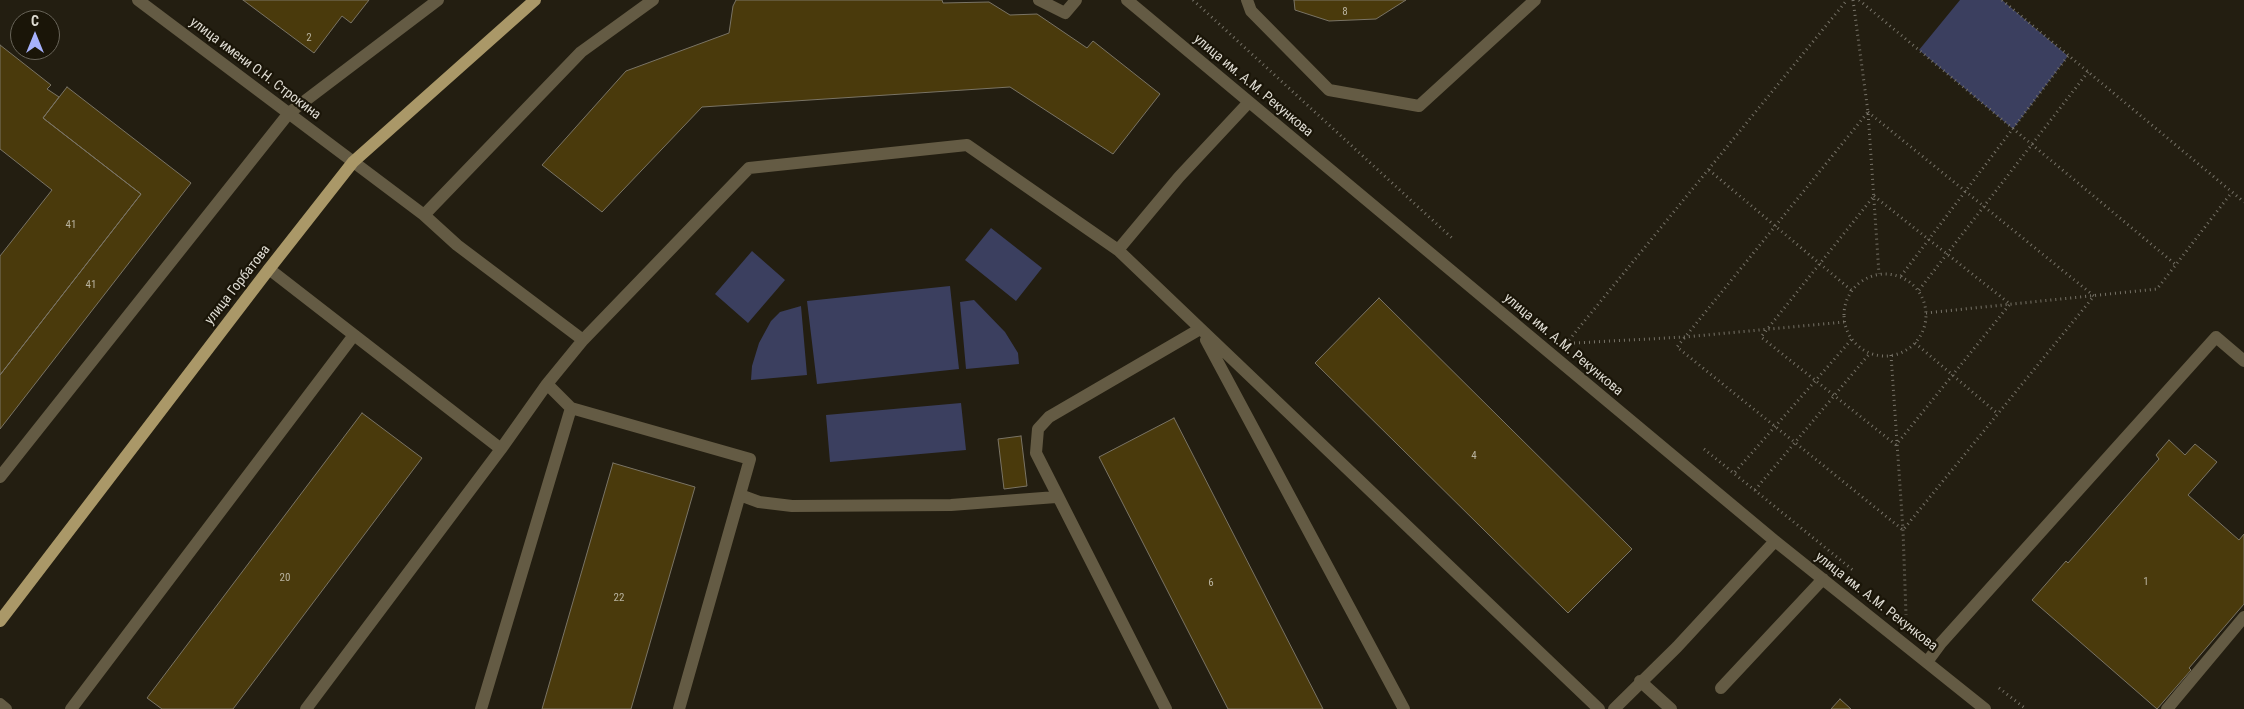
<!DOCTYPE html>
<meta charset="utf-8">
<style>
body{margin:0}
#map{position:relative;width:2244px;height:709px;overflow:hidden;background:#231e11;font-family:"Roboto Condensed",sans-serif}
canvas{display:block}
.north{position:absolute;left:10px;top:10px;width:50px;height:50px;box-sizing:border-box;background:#1a1508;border:1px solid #686459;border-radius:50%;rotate:0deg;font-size:14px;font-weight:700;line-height:20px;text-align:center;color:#dedbd2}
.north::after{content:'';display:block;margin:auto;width:18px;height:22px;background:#a6b1fc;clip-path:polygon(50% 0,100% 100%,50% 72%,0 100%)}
</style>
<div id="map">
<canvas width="2244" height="709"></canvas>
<div class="north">С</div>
</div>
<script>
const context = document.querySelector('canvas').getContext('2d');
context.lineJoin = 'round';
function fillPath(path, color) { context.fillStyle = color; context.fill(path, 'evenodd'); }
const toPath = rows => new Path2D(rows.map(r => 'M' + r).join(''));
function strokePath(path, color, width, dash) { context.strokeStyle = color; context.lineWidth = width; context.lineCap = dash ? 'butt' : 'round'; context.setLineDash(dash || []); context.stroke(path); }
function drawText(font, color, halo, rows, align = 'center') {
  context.font = font + ' "Roboto Condensed",sans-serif'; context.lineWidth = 4.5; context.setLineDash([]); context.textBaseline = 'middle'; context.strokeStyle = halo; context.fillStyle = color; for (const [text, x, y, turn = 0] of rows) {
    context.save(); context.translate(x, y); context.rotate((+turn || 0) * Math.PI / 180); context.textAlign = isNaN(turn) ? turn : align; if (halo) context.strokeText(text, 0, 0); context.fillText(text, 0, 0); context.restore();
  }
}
fillPath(toPath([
 [1960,0,2002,0,2068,56,2013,129,1919,50],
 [991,228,1042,268,1016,301,965,260],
 [752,251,785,280,748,323,715,294],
 [950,286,959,369,817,384,807,301],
 [974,300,1005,332,1018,353,1019,364,966,369,960,302],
 [801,306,807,375,751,380,752,366,759,343,771,321,780,312],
 [961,403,966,450,830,462,826,415]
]), '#3b3f5f');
const building = toPath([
 [243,0,369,0,351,23,342,16,314,53,243,0],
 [736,0,942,0,943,3,989,2,1010,15,1037,14,1087,48,1093,41,1160,94,1113,154,1010,87,702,107,602,212,542,165,626,71,729,33,733,6,736,0],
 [1294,0,1406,0,1376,19,1329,21,1295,10,1294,0],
 [0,45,51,85,47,89,59,97,43,118,141,194,0,375,0,256,52,190,0,149,0,45],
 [67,87,191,183,0,429,0,375,141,194,43,118,67,87],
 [1379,298,1632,549,1568,613,1315,363,1379,298],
 [362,413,422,458,233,709,162,709,147,698,362,413],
 [1174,418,1323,709,1228,709,1099,457,1174,418],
 [1021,436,1027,486,1004,489,998,439,1021,436],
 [2169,440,2185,455,2195,444,2217,462,2188,495,2239,540,2244,534,2244,604,2189,668,2191,670,2157,709,2032,600,2066,561,2068,563,2159,459,2156,455,2169,440],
 [613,463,695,487,631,709,542,709,613,463],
 [1840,699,1851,709,1831,709,1840,699]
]);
fillPath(building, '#4a3a0c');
strokePath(building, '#7a7465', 1);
strokePath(toPath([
 [1193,0,1452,238],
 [1853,0,1868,112,1879,274],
 [1859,0,2175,264],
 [2002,0,2244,202],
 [1868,112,2094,296,1903,530,1677,347,1868,112],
 [1709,170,1851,290],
 [1874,196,2010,304,1896,445,1761,337,1874,196],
 '1844 315a41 41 0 1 1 82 0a41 41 0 1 1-82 0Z',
 [1901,276,2068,56],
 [1919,290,2088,72],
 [1926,313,2157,289,2232,192],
 [1569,340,1847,0],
 [1574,343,1685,337,1844,322],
 [1915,343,1998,414],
 [1891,355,1903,530,1906,615],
 [1704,449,1854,571],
 [1735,472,1852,339],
 [1755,490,1870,353],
 [1999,688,2026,709]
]), '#777368', 3, [1, 4]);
strokePath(toPath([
 [138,0,424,215,457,245,583,340],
 [1039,0,1065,13,1076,0],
 [1127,0,1775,541,1985,709],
 [1247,0,1251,11,1329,90,1419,106,1535,0],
 [424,215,581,52,653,0],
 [1118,250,1599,709],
 [269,269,501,449,306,709],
 [1206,340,1404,709],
 [547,384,571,408],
 [501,449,547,384,583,340,749,168,967,145,1118,250,1179,177,1249,102],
 [0,477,289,113,438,0],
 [740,495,759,502,792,506,951,505,1056,497],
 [1927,662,1941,643,2216,337,2244,361],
 [1640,681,1671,709],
 [1721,688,1823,579],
 [0,704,6,709],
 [71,709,354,335],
 [481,709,571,408,750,459,679,709],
 [1166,709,1036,453,1038,429,1049,417,1200,329],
 [1614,709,1677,647,1775,541],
 [2167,709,2244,617]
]), '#645b44', 12);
strokePath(toPath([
 [0,621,269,269,353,162,535,0]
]), '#aa9868', 12);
drawText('11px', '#b9b3a0', null, [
 ["8",1345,12],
 ["2",309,38],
 ["41",71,225],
 ["41",91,285],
 ["4",1474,456],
 ["20",285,578],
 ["1",2146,582],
 ["6",1211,583],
 ["22",619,598]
]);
drawText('14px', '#dedbd2', '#1a1508', [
 ["улица имени О.Н. Строкина",255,69,37],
 ["улица им. А.М. Рекункова",1253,86,40],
 ["улица Горбатова",238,285,-52],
 ["улица им. А.М. Рекункова",1563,345,40],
 ["улица им. А.М. Рекункова",1876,602,38]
]);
</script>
